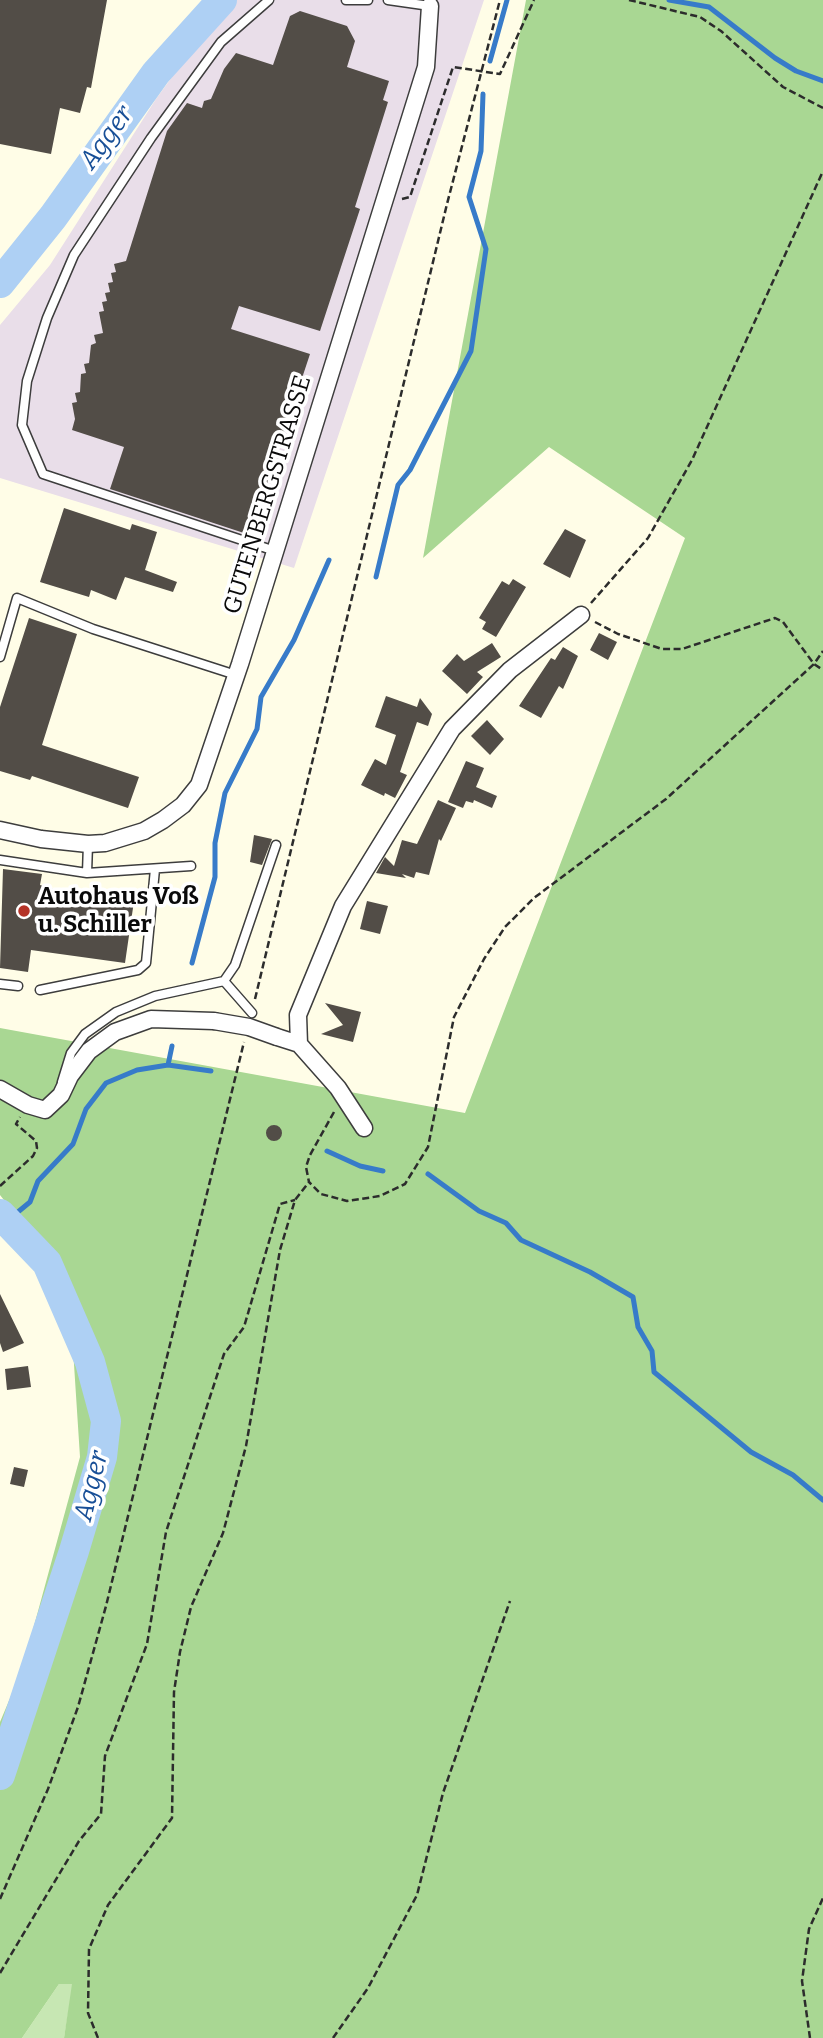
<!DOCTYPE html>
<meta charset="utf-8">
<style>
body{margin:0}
canvas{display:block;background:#fffde7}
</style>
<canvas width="823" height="2038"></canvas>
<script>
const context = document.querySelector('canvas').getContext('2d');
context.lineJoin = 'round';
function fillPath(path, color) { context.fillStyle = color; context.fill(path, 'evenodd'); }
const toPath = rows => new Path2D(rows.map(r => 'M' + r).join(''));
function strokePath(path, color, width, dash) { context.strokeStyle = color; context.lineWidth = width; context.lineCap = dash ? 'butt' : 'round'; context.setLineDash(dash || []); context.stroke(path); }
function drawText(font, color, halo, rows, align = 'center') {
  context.font = font + ' Bitter,serif'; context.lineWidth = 7; context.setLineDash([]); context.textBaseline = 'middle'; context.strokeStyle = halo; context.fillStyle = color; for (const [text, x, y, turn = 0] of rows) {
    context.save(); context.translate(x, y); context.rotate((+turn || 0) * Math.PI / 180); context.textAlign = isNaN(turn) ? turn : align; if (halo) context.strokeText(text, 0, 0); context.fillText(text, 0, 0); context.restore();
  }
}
fillPath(toPath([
 [228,0,484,0,294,568,0,478,0,325,50,265,156,99]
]), '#e9dee9');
fillPath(toPath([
 [59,1984,73,1984,64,2038,22,2038]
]), '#c7e7b3');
fillPath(toPath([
 [526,0,823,0,823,2038,64,2038,72,1984,59,1984,22,2038,0,2038,0,1722,22,1670,80,1457,73,1349,18,1218,0,1195,0,1028,465,1113,685,538,549,447,423,558]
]), '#a9d793');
strokePath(toPath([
 [669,0,709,7,775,58,796,71,823,81],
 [490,61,507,0],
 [376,577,398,485,410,470,471,351,486,249,469,197,481,151,483,94],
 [192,963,215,877,215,843,225,793,257,729,261,697,294,640,329,560],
 [168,1065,211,1071],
 [327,1151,360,1166,383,1171],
 [428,1174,479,1211,506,1223,521,1240,590,1272,633,1297,638,1327,652,1351,654,1372,751,1452,793,1475,823,1500],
 [7,1221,30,1202,38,1181,73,1144,86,1109,106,1083,137,1070,168,1065,172,1046]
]), '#377bc9', 5);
strokePath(toPath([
 [0,283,53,217,156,73,222,0],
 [0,1214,47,1263,90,1362,106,1421,102,1457,74,1551,0,1775]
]), '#aed0f4', 30);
fillPath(toPath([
 [0,0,107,0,91,88,87,87,80,113,60,108,51,154,0,144],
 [300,11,347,26,355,41,347,67,389,81,383,100,388,102,355,207,360,209,320,331,239,306,231,329,310,354,250,535,110,489,124,447,72,430,75,419,72,403,77,402,75,393,80,392,81,374,86,373,84,364,89,363,91,345,96,343,94,335,103,333,99,312,104,311,102,302,107,301,105,293,110,292,108,283,113,282,111,273,116,272,114,264,126,261,167,131,187,103,202,108,204,101,211,99,224,69,236,53,273,65,290,16],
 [64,508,130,530,132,524,157,532,145,570,177,582,173,592,125,577,116,600,91,590,89,597,40,582],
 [565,529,586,540,570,578,543,564],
 [513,579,526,587,496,637,482,629,486,622,479,618,502,581,509,585],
 [29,618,77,634,42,745,139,777,128,808,32,776,30,780,0,771,0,707],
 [599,633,617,642,608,660,590,650],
 [492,643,501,657,477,672,483,677,467,694,442,671,457,654,464,661],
 [563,647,578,656,563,689,559,686,541,718,519,706,551,658,555,660],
 [386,696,417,707,420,698,432,714,428,726,417,722,400,772,407,775,395,798,385,793,384,796,361,785,375,759,386,765,396,735,375,727],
 [487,720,504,739,490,755,471,736],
 [466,761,484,768,476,787,497,796,492,808,474,800,473,803,466,801,463,808,448,802],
 [438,800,456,808,441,841,439,839,429,875,416,872,414,878,402,874,406,878,376,873,385,857,394,866,402,840,417,844],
 [254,835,272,839,262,865,250,862],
 [3,869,42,874,40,885,58,890,134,901,125,963,31,950,28,972,0,968],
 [367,901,388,906,380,934,360,929],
 [325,1003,361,1012,353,1042,321,1034,343,1025],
 '266 1133a8 8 0 1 1 16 0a8 8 0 1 1-16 0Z',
 [0,1294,24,1343,3,1352,0,1343],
 [28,1366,31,1387,7,1390,5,1369],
 [14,1467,28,1470,24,1487,10,1484]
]), '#524d47');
const lane = toPath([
 [269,0,221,42,151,138,74,255,47,318,27,381,22,425,43,474,275,551],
 [346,0,368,0],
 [388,0,430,6],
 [0,657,17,598,93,629,236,675],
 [88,844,87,873,191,866],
 [0,860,87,873],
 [224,981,235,965,276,845],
 [0,984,18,986],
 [40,990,138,970,146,963,155,869],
 [62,1082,71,1053,85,1034,116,1012,155,996,224,981,252,1013]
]);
const street = toPath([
 [0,830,41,839,88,844,105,843,144,831,163,820,183,805,199,785,240,664,426,67,430,6],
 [277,1037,299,1044,338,1088,364,1128],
 [299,1044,298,1015,343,906,452,729,510,670,581,615],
 [0,1089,28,1105,45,1110,61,1095,70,1076,89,1051,115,1032,151,1019,214,1021]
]);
strokePath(lane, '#3d3d3d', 11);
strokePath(street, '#3d3d3d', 19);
strokePath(toPath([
 [629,0,700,17,721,31,783,87,823,108],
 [402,199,410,197,453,67,500,74,534,0],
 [591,603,648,538,692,460,823,171],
 [595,622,618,634,662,649,682,649,775,618,783,622,814,664,823,670],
 [255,999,447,204,500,0],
 [334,1112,310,1155,306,1167,309,1182,321,1194,347,1201,380,1196,405,1184,428,1147,454,1017,484,959,505,927,534,898,666,799,814,664,823,651],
 [0,1186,33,1156,37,1148,36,1141,16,1124,20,1117],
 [0,1899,48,1789,78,1707,106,1606,244,1042],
 [0,1973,79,1841,101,1814,105,1756,147,1644,166,1532,224,1354,244,1327,280,1204,295,1200],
 [98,2038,88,2013,89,1949,108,1905,172,1818,174,1692,180,1652,191,1607,223,1533,246,1446,280,1250,295,1200,309,1182],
 [333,2038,368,1988,417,1895,443,1793,510,1601],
 [810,2038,802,1981,809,1929,823,1898]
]), '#2c2c2c', 2.5, [7, 3.5]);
strokePath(lane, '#fff', 8);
strokePath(street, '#fff', 16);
const streetBridge = toPath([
 [214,1021,249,1027,277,1037]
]);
strokePath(streetBridge, '#3d3d3d', 19, []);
strokePath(streetBridge, '#fff', 16);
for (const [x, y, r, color] of [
 [24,911,7,"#b53327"]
]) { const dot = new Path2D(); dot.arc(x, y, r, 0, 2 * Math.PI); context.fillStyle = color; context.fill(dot); strokePath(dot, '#fff', 2.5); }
drawText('24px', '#0a0a0a', '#fff', [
 ["GUTENBERGSTRASSE",268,495,-73]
]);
drawText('bold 24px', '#0a0a0a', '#fff', [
 ["Autohaus Voß",38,897],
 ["u. Schiller",38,925]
], 'left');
drawText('italic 26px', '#184f97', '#fff', [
 ["Agger",107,138,-54],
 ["Agger",92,1486,-76]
]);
</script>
